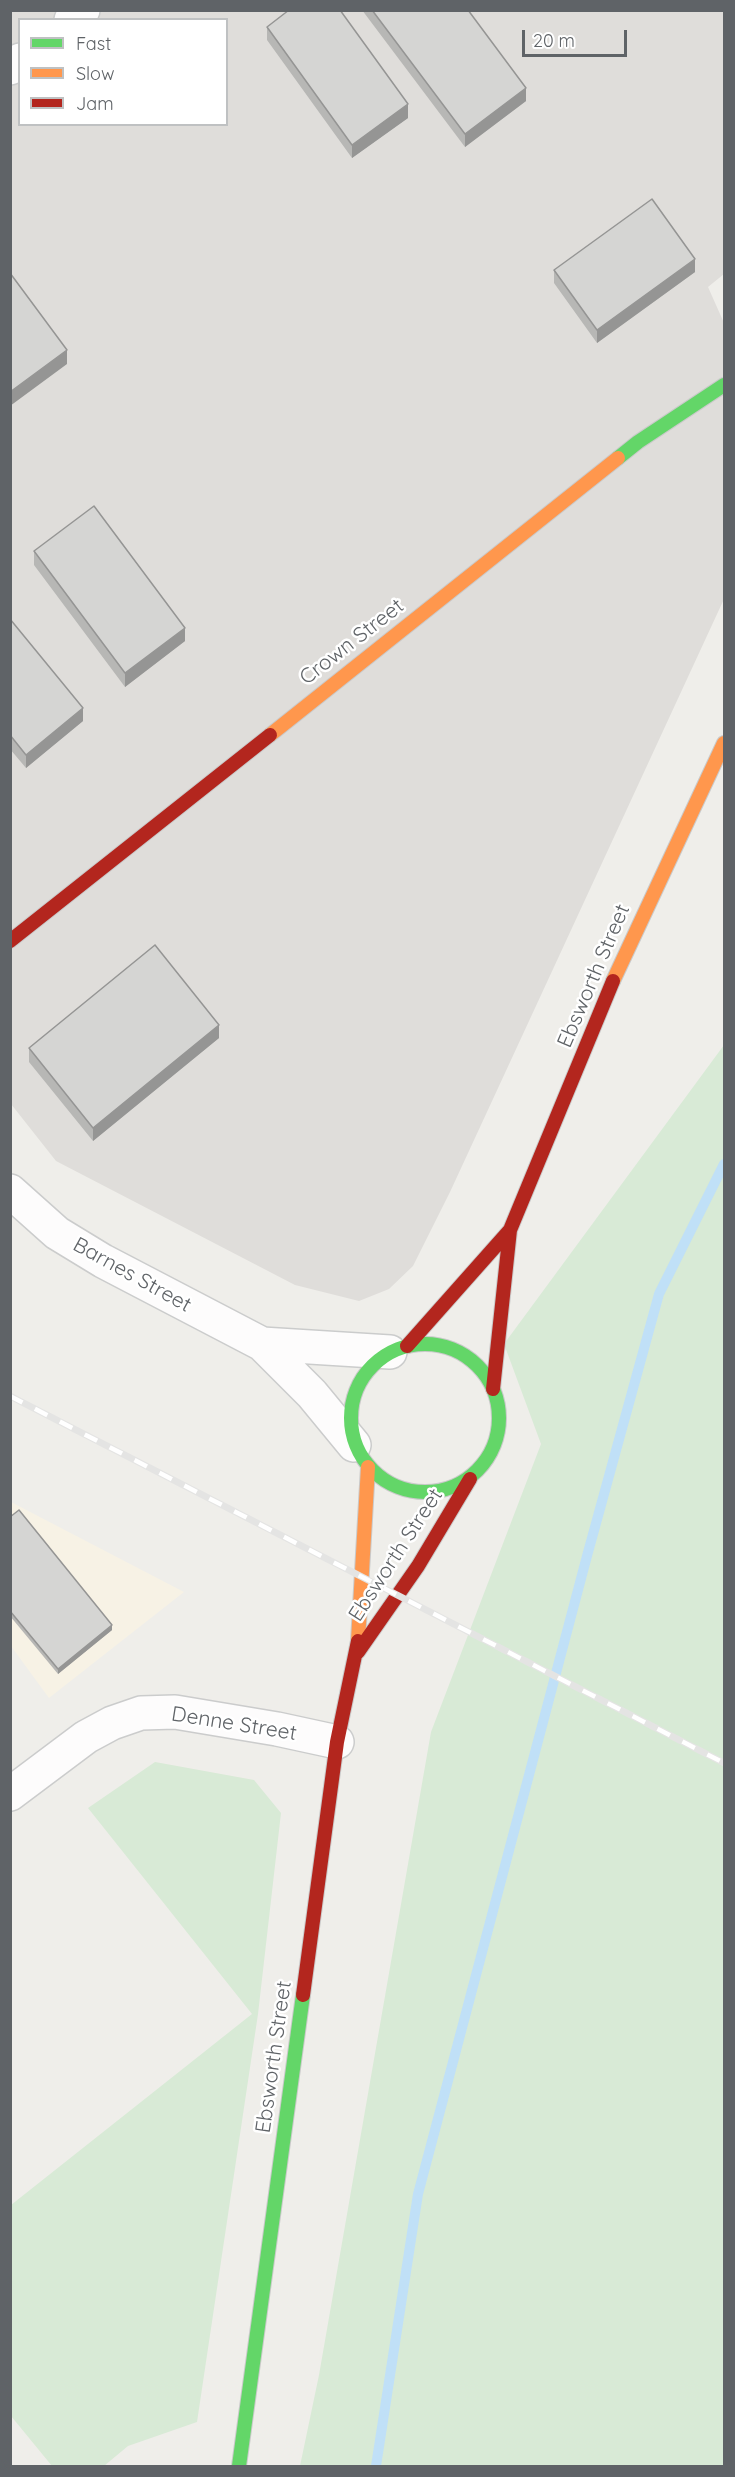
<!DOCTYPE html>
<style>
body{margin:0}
#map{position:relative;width:735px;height:2477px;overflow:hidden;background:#efeeea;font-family:Quicksand,sans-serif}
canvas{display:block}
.frame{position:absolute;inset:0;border:12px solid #5f6367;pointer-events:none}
.legend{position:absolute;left:18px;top:18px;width:210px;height:108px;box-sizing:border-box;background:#fff;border:2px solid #bfc1c2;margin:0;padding:8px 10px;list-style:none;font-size:18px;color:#5f6367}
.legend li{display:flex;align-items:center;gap:12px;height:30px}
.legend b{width:30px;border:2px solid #bfc1c2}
.scale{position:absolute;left:522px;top:30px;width:105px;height:27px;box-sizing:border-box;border:3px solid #5f6367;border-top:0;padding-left:8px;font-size:18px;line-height:21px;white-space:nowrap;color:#5f6367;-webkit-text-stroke:4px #fff;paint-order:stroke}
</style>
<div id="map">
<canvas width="735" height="2477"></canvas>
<div class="frame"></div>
<ul class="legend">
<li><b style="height:8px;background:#63d668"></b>Fast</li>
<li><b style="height:8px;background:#ff974d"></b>Slow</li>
<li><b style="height:8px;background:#b3261e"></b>Jam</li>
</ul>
<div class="scale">20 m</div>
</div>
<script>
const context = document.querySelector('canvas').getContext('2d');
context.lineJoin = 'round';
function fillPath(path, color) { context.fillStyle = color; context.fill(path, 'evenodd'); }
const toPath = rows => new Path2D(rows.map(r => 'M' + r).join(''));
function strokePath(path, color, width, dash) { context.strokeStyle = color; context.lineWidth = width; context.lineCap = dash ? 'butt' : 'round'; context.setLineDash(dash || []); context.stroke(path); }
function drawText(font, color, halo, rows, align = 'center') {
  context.font = font + ' Quicksand,sans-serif'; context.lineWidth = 5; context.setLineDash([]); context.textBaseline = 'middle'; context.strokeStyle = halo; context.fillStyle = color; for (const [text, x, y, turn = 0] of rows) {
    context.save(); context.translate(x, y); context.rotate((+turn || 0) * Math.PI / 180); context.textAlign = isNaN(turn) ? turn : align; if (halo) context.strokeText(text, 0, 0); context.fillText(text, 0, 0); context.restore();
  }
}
fillPath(toPath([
 [11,1502,184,1592,49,1698,11,1646]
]), '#f7f2e5');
fillPath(toPath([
 [10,11,724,11,724,274,708,287,724,323,724,599,450,1192,413,1266,389,1289,359,1301,295,1285,56,1161,11,1104],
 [20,20,226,20,226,124,20,124]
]), '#dfddda');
fillPath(toPath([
 [724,1045,724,2466,300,2466,319,2375,431,1732,541,1444,504,1344],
 [155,1762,254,1780,281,1813,258,2014,197,2422,128,2446,104,2466,52,2466,11,2416,11,2205,252,2014,88,1808]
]), '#d8ead6');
strokePath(toPath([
 [376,2466,418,2194,587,1556,659,1294,724,1164]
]), '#c0e0f7', 10);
const street = toPath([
 [71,20,83,10],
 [10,68,20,60],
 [10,1191,57,1233,103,1261,262,1344,312,1394,354,1445],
 [262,1344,390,1352],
 [10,1794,86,1737,112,1723,141,1713,175,1712,277,1729,337,1742]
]);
const fast = toPath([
 [618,458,638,442,724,385],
 '351 1418a74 74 0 1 1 148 0a74 74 0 1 1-148 0Z',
 [239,2466,303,1995]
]);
const slow = toPath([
 [270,735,618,458],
 [613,981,724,743],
 [358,1641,368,1467]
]);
const jam = toPath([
 [10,941,270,735],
 [407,1346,510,1230],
 [493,1389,510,1230,613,981],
 [358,1652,418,1566,470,1479],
 [303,1995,337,1742,358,1641]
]);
strokePath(street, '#cbcccc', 36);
strokePath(fast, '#cacaca', 16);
strokePath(slow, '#cacaca', 16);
strokePath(jam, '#cacaca', 16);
strokePath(street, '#fdfcfc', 33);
strokePath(fast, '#63d668', 14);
strokePath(slow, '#ff974d', 14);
strokePath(jam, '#b3261e', 14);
const rail = toPath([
 [10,1396,724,1763]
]);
strokePath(rail, '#e4e4e3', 7);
strokePath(rail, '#fff', 4.5, [14]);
fillPath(toPath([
 [362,10,468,10,526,101,465,147],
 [267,27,408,118,352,158,267,40],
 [554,270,695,272,597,343,554,283],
 [34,551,185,641,125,687,34,565],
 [10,619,83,721,26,768,10,749],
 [219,1038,93,1141,29,1062,29,1048],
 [10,1517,112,1630,58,1674,10,1616]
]), '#b7b7b5');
fillPath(toPath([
 [526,88,526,101,465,147,465,134],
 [408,104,408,118,352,158,352,145],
 [695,259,695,272,597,343,597,330],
 [67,350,67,364,10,406,10,392],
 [185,628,185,641,125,687,125,673],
 [83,708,83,721,26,768,26,755],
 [12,830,12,843,10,844,10,831],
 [219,1025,219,1038,93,1141,93,1128],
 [112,1625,112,1630,58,1674,58,1669]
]), '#959594');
const building = toPath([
 [289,10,340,10,408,104,352,145,267,27,289,10],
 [372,10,468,10,526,88,465,134,372,10],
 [652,199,695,259,597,330,554,270,652,199],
 [10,273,67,350,10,392,10,273],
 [94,506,185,628,125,673,34,551,94,506],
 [10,619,83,708,26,755,10,735,10,619],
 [155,945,219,1025,93,1128,29,1048,155,945],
 [19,1510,112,1625,58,1669,10,1611,10,1517,19,1510]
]);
fillPath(building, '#d5d5d3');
strokePath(building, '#959594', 1.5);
drawText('21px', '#5f6367', '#fff', [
 ["Crown Street",352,642,-38],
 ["Ebsworth Street",594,976,-67],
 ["Barnes Street",132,1275,29],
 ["Ebsworth Street",396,1555,-57],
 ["Denne Street",234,1724,9],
 ["Ebsworth Street",274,2057,-82]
]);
</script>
